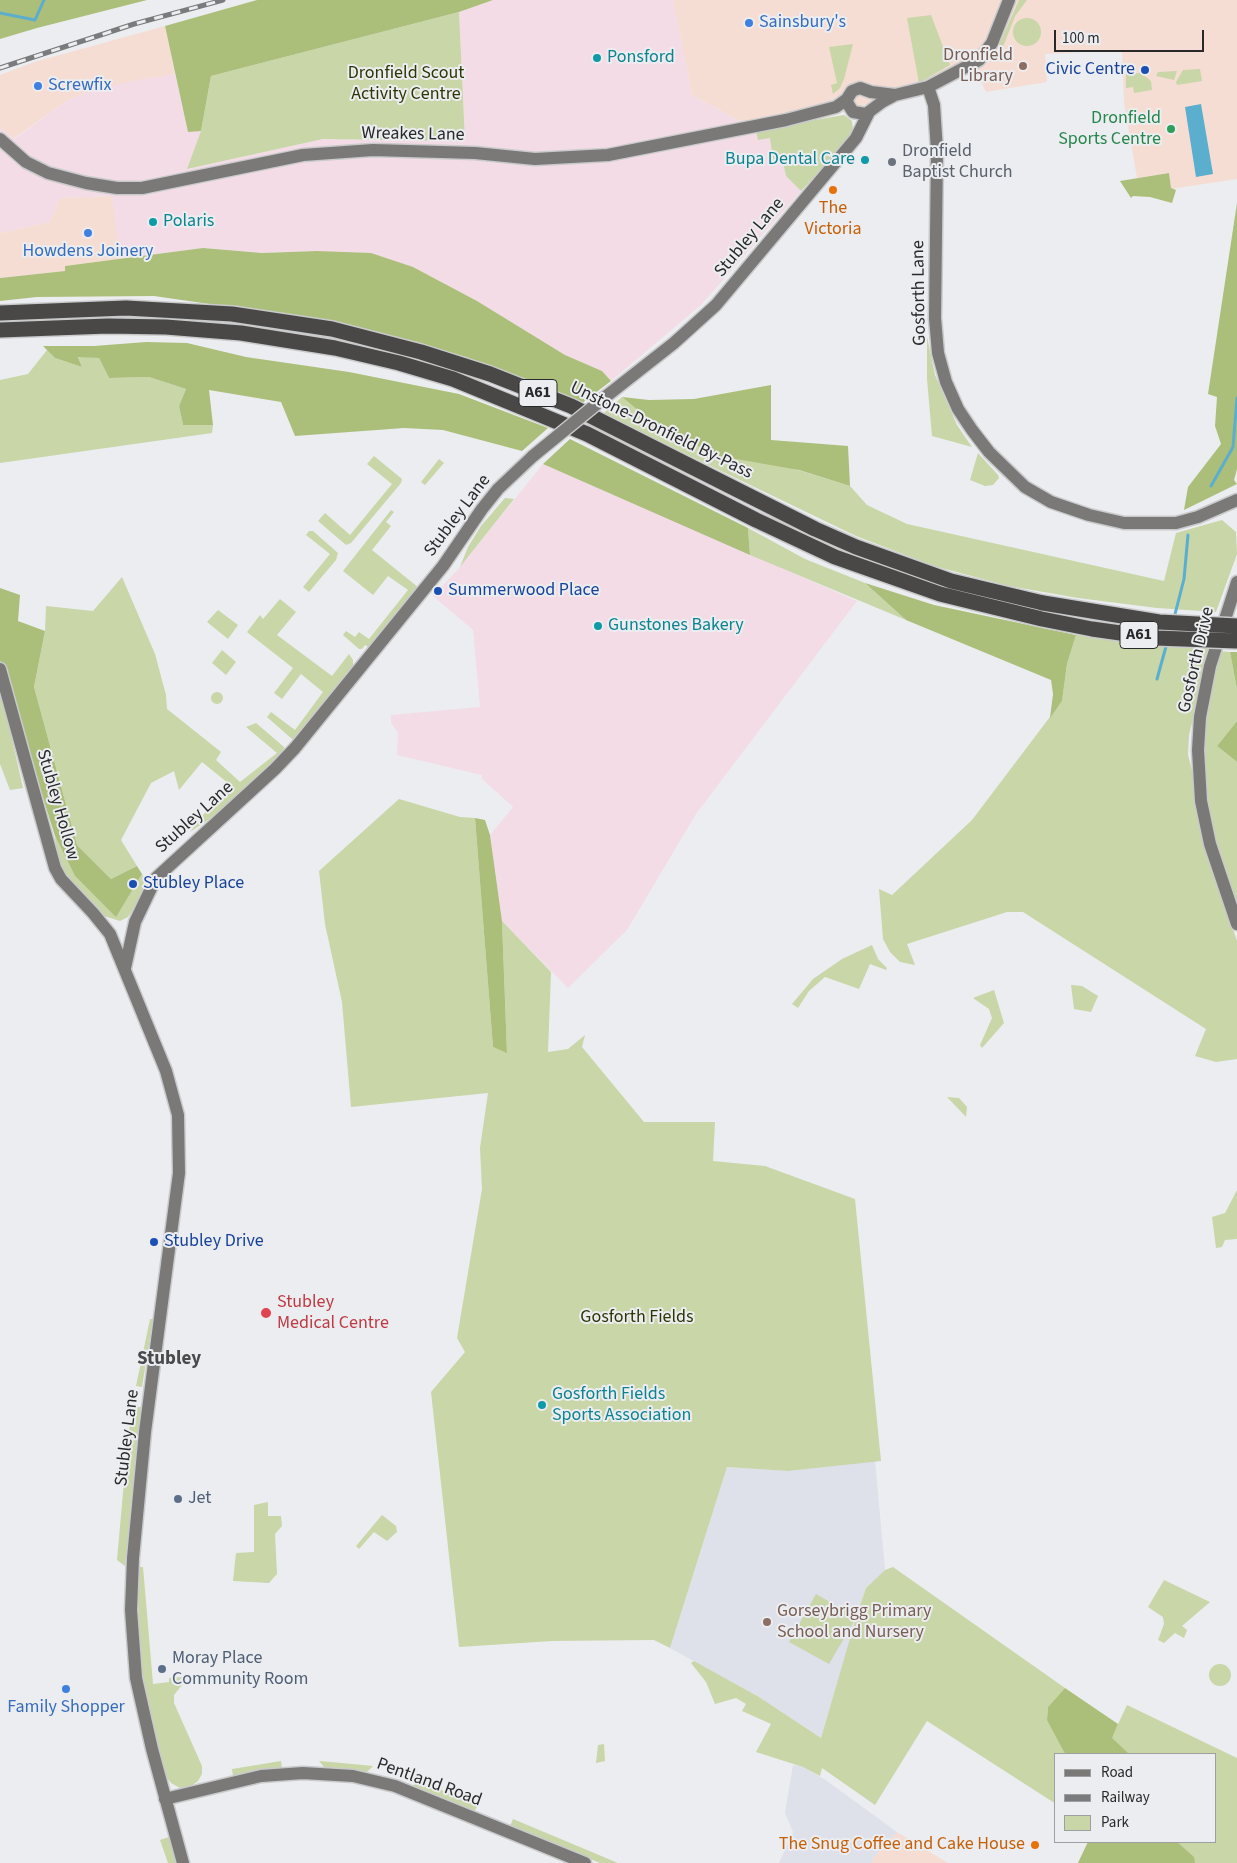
<!DOCTYPE html>
<style>
body{margin:0}
#map{position:relative;width:1237px;height:1863px;overflow:hidden;background:#ecedf0;font-family:"Source Sans 3",sans-serif}
canvas{display:block}
.legend{position:absolute;left:1054px;top:1753px;width:162px;height:90px;box-sizing:border-box;background:#ecedf0;border:1px solid #9e9fa1;margin:0;padding:6px 9px;list-style:none;font-size:15px;color:#28292a}
.legend li{display:flex;align-items:center;gap:10px;height:25px}
.legend b{width:25px;border:1px solid #9e9fa1}
.scale{position:absolute;left:1054px;top:30px;width:150px;height:22px;box-sizing:border-box;border:2px solid #28292a;border-top:0;padding-left:6px;font-size:15px;line-height:18px;white-space:nowrap;color:#28292a;-webkit-text-stroke:4px #ecedf0;paint-order:stroke}
</style>
<div id="map">
<canvas width="1237" height="1863"></canvas>
<ul class="legend">
<li><b style="height:6px;background:#7a7978"></b>Road</li>
<li><b style="height:6px;background:#7a7b7d"></b>Railway</li>
<li><b style="height:14px;background:#c8d6a8"></b>Park</li>
</ul>
<div class="scale">100 m</div>
</div>
<script>
const context = document.querySelector('canvas').getContext('2d');
context.lineJoin = 'round';
function fillPath(path, color) { context.fillStyle = color; context.fill(path, 'evenodd'); }
const toPath = rows => new Path2D(rows.map(r => 'M' + r).join(''));
function strokePath(path, color, width, dash) { context.strokeStyle = color; context.lineWidth = width; context.lineCap = dash ? 'butt' : 'round'; context.setLineDash(dash || []); context.stroke(path); }
function drawText(font, color, halo, rows, align = 'center') {
  context.font = font + ' "Source Sans 3",sans-serif'; context.lineWidth = 4; context.setLineDash([]); context.textBaseline = 'middle'; context.strokeStyle = halo; context.fillStyle = color; for (const [text, x, y, turn = 0] of rows) {
    context.save(); context.translate(x, y); context.rotate((+turn || 0) * Math.PI / 180); context.textAlign = isNaN(turn) ? turn : align; if (halo) context.strokeText(text, 0, 0); context.fillText(text, 0, 0); context.restore();
  }
}
fillPath(toPath([
 [673,0,1237,0,1237,179,1171,189,1169,173,1137,178,1124,103,1122,50,1045,54,1047,82,986,92,975,68,832,116,756,130,692,95],
 [165,26,175,74,98,89,68,100,13,139,0,128,0,75,34,62],
 [113,196,120,259,65,266,65,271,0,278,0,233,50,222,60,198],
 [897,1832,948,1863,872,1863,873,1858]
]), '#f6ddd4');
fillPath(toPath([
 [493,0,673,0,692,95,770,138,782,158,786,176,801,191,701,305,611,381,602,371,565,355,477,301,413,267,317,251,263,253,203,248,120,259,112,196,60,198,50,222,0,233,0,128,14,139,68,100,98,89,143,79,175,74,188,131,201,131,188,169,323,139,465,141,459,12],
 [543,464,857,601,696,814,627,930,568,988,502,921,490,835,513,807,482,779,482,775,397,755,398,733,391,723,391,715,480,707,473,630,433,596,460,567]
]), '#f4dce6');
fillPath(toPath([
 [875,1461,885,1570,866,1588,863,1596,821,1738,759,1697,670,1648,727,1467,788,1471],
 [793,1765,803,1767,824,1779,897,1832,873,1858,872,1863,779,1863,793,1832,785,1813]
]), '#dee0ea');
fillPath(toPath([
 [1019,0,1027,0,1015,16,1003,47,999,45],
 [459,12,465,141,323,139,187,169,201,131,211,76],
 [931,15,950,65,919,83,907,18],
 '1013 32a14 14 0 1 1 28 0a14 14 0 1 1-28 0Z',
 [853,44,844,79,840,88,833,94,831,85,837,83,829,47],
 [1200,69,1202,81,1177,85,1176,82,1183,70],
 [1177,71,1174,80,1156,76,1158,72],
 [1141,73,1151,81,1152,90,1134,93,1133,87,1126,88,1126,74],
 [844,115,852,121,853,130,850,138,801,191,786,176,782,158,773,159,770,138,758,140,756,130],
 [927,337,935,375,957,425,972,447,932,436,927,379],
 [47,350,55,358,82,367,78,356,99,358,109,378,149,377,186,389,179,406,183,425,213,425,212,433,0,463,0,380,28,374],
 [622,397,658,427,850,486,867,505,907,524,1164,581,1176,533,1222,520,1236,532,1237,554,1216,612,1157,608,1078,598,1009,586,934,566,856,536,603,414],
 [978,453,998,475,999,478,993,485,985,486,970,480],
 [374,456,402,479,401,483,351,543,346,545,318,521,325,513,350,535,392,484,367,464],
 [439,459,444,463,425,485,421,482],
 [505,498,514,499,460,567,468,547,481,526],
 [391,510,394,512,386,522,391,526,372,550,419,588,370,648,365,645,362,649,359,649,343,635,346,631,355,637,359,632,369,639,408,590,388,576,373,595,343,571],
 [748,528,805,559,865,583,906,620,750,555],
 [309,531,313,531,338,553,336,560,309,592,303,587,330,554,306,535],
 [122,577,155,654,166,695,167,709,221,752,216,760,240,782,277,753,246,727,256,723,284,747,283,754,240,794,214,816,190,832,228,783,202,762,179,790,174,771,151,783,121,840,137,866,111,879,77,845,34,687,45,631,46,606,93,611],
 [280,599,296,612,277,635,332,676,349,654,353,660,353,667,298,737,292,739,267,717,271,712,295,730,323,692,301,674,282,699,274,693,293,668,247,632,260,615,263,619],
 [218,610,238,625,228,639,207,622],
 [1076,635,1211,647,1189,735,1188,755,1194,778,1206,850,1237,941,1237,1059,1216,1062,1195,1056,1206,1029,1023,912,1007,912,907,944,915,965,900,962,890,952,883,939,879,889,892,895,972,820,1062,701,1067,664],
 [222,650,236,662,226,675,212,663],
 [1220,651,1230,652,1237,689,1237,721,1217,746,1237,762,1237,905,1222,867,1212,829,1206,788,1204,736,1210,696],
 '211 698a6 6 0 1 1 12 0a6 6 0 1 1-12 0Z',
 [0,692,4,704,23,788,10,790,0,764],
 [399,799,460,817,475,818,493,1047,507,1052,502,921,551,972,548,1052,568,1049,585,1035,582,1047,644,1122,715,1122,713,1161,765,1166,855,1199,881,1461,788,1471,727,1467,670,1648,654,1640,552,1641,459,1647,431,1392,465,1352,457,1338,482,1189,480,1148,488,1093,351,1107,342,1002,325,924,319,871],
 [55,836,75,876,116,916,142,874,146,881,136,905,128,917,120,921,104,916,71,882,62,867,56,849],
 [872,945,878,959,887,968,886,970,870,964,859,989,825,977,809,991,798,1008,792,1004,813,979,842,959],
 [1071,985,1082,986,1098,996,1091,1012,1074,1009],
 [994,990,1004,1023,982,1048,980,1045,992,1018,989,1009,973,998],
 [947,1097,959,1098,967,1107,966,1117],
 [1237,1190,1237,1239,1225,1240,1222,1247,1216,1248,1212,1217,1225,1213],
 [150,1319,153,1319,142,1387,136,1386],
 [133,1407,141,1407,125,1566,117,1560,128,1437],
 [268,1502,268,1516,281,1516,282,1526,275,1534,277,1574,269,1583,233,1581,236,1553,254,1552,254,1505],
 [382,1515,396,1526,397,1532,387,1541,374,1532,359,1549,356,1546],
 [137,1567,143,1567,153,1684,169,1682,169,1678,182,1677,182,1685,174,1695,174,1703,202,1766,202,1774,198,1781,190,1787,180,1788,171,1783,167,1778,157,1744,140,1665],
 [893,1567,1065,1688,1048,1707,1047,1719,1065,1754,1056,1754,1056,1804,927,1721,875,1805,822,1768,820,1776,803,1767,756,1752,771,1724,742,1711,746,1704,736,1698,715,1704,706,1682,691,1663,694,1661,759,1697,821,1738,856,1618,829,1664,789,1642,816,1594,856,1617,866,1588,885,1570],
 [1164,1580,1210,1602,1182,1626,1187,1630,1184,1638,1175,1633,1164,1643,1158,1640,1164,1624,1163,1617,1148,1607],
 '1209 1675a11 11 0 1 1 22 0a11 11 0 1 1-22 0Z',
 [1127,1705,1237,1758,1237,1863,1078,1863,1088,1842,1216,1842,1216,1754,1104,1754],
 [604,1744,605,1761,596,1763,598,1745],
 [281,1761,282,1768,233,1776,232,1769],
 [319,1761,331,1762,373,1766,367,1772,324,1767],
 [417,1780,478,1805,474,1812,413,1786],
 [513,1819,618,1863,600,1863,510,1826],
 [169,1837,177,1863,168,1863,160,1840]
]), '#c8d6a8');
fillPath(toPath([
 [0,0,147,0,37,28,0,39],
 [257,0,493,0,459,12,211,76,201,131,188,132,165,26],
 [1169,173,1171,188,1176,190,1172,203,1150,197,1133,196,1131,198,1120,181],
 [1237,203,1237,469,1234,480,1237,484,1184,510,1188,487,1221,444,1215,426,1217,397,1208,394],
 [203,248,262,253,317,251,371,253,413,267,477,301,565,355,602,371,611,381,582,403,538,384,466,357,393,337,299,317,154,296,37,297,0,301,0,278,65,271,65,266],
 [146,342,187,343,246,357,349,372,459,394,548,428,522,451,443,430,404,428,295,436,281,402,209,390,213,425,183,425,179,406,186,389,149,377,109,378,99,358,78,357,82,367,55,358,43,346,94,346],
 [771,385,771,440,848,446,850,486,799,470,719,456,658,427,622,397,649,400,694,399],
 [570,439,748,528,750,555,543,464],
 [865,583,934,605,1076,635,1067,664,1062,701,1050,718,1053,694,1051,680,906,620],
 [0,588,20,595,18,621,45,631,34,687,77,845,111,879,137,866,142,874,116,917,75,876,55,836,0,661],
 [1230,652,1237,652,1237,689],
 [1237,721,1237,762,1217,746],
 [475,818,485,820,490,835,502,921,507,1053,493,1047],
 [1065,1688,1118,1724,1112,1738,1129,1754,1065,1754,1047,1720,1048,1707],
 [1088,1842,1177,1842,1194,1857,1195,1863,1078,1863]
]), '#abbf7a');
fillPath(toPath([
 [1201,104,1213,174,1196,177,1185,107]
]), '#5baece');
strokePath(toPath([
 [0,13,35,20,44,0],
 [1211,486,1233,447,1237,398],
 [1174,618,1184,579,1188,535],
 [1157,679,1167,643]
]), '#5baece', 3);
const secondary = toPath([
 [928,87,934,105,937,151,935,318,938,353,946,382,958,409,972,430,989,452,1025,487,1051,502,1089,515,1124,523,1176,523,1198,517,1237,500],
 [847,99,848,104,853,112,866,114,882,102,895,95,928,87,979,60,992,43,1009,0],
 [0,139,26,162,48,173,86,183,117,188,142,188,303,155,373,150,475,153,535,159,608,155,786,120,836,107,847,99,852,91,860,88,871,92,895,95],
 [604,398,674,343,716,305,856,138,869,112],
 [1237,582,1210,666,1200,717,1198,750,1201,801,1210,844,1237,924],
 [0,669,55,868,61,879,93,913,110,934,166,1071,178,1115,179,1173,145,1432,133,1558,131,1610,136,1678,152,1749,183,1863],
 [125,968,135,922,156,878,275,769,295,748,443,566,482,509,498,489,533,456],
 [165,1799,261,1776,303,1773,353,1776,395,1786,585,1863]
]);
const highway = toPath([
 [0,313,126,308,232,314,332,329,421,352,490,374,571,406,815,529,856,547,951,581,1043,603],
 [0,330,108,326,166,327,241,333,335,348,399,363,453,379,587,434,756,520,835,557,940,594,1042,619]
]);
strokePath(secondary, '#c9cacc', 15);
strokePath(highway, '#c9cacc', 18);
strokePath(secondary, '#7a7978', 12);
strokePath(highway, '#4a4846', 15);
const rail = toPath([
 [0,68,134,24,223,0]
]);
strokePath(rail, '#7a7b7d', 5);
strokePath(rail, '#ecedf0', 3, [9]);
const secondaryBridge = toPath([
 [533,456,604,398]
]);
const highwayBridge = toPath([
 [1043,603,1159,622,1237,626],
 [1042,619,1092,629,1156,638,1237,641]
]);
strokePath(secondaryBridge, '#c9cacc', 15, []);
strokePath(highwayBridge, '#c9cacc', 18, []);
strokePath(secondaryBridge, '#7a7978', 12);
strokePath(highwayBridge, '#4a4846', 15);
for (const [x, y, r, color] of [
 [749,23,5,"#3f7fe0"],
 [597,58,5,"#0f9aa8"],
 [1023,66,5,"#8d6e63"],
 [1145,70,5,"#1a4fb4"],
 [38,86,5,"#3f7fe0"],
 [1171,129,5,"#2e9e5b"],
 [865,160,5,"#0f9aa8"],
 [892,162,5,"#6b7280"],
 [833,190,5,"#e8710a"],
 [153,222,5,"#0f9aa8"],
 [88,233,5,"#3f7fe0"],
 [438,591,5,"#1a4fb4"],
 [598,626,5,"#0f9aa8"],
 [133,884,5,"#1a4fb4"],
 [154,1242,5,"#1a4fb4"],
 [266,1313,6,"#e0444e"],
 [542,1405,5,"#0f9aa8"],
 [178,1499,5,"#5c6f8a"],
 [767,1622,5,"#8d6e63"],
 [162,1669,5,"#5c6f8a"],
 [66,1689,5,"#3f7fe0"],
 [1035,1845,5,"#e8710a"]
]) { const dot = new Path2D(); dot.arc(x, y, r, 0, 2 * Math.PI); context.fillStyle = color; context.fill(dot); strokePath(dot, '#ecedf0', 2); }
for (const [x, y, w] of [
 [538,393,38],
 [1139,635,38]
]) { const box = new Path2D(); box.roundRect(x - w / 2, y - 13.5, w, 27, 4); context.fillStyle = '#ecedf0'; context.fill(box); strokePath(box, '#28292a', 1); }
drawText('bold 16px', '#28292a', null, [
 ["A61",538,393],
 ["A61",1139,635]
]);
drawText('18px', '#366cbe', '#ecedf0', [
 ["Sainsbury's",759,23],
 ["Screwfix",48,86],
 ["Howdens Joinery",88,252,"center"],
 ["Family Shopper",66,1708,"center"]
], 'left');
drawText('18px', '#785e54', '#ecedf0', [
 ["Dronfield",1013,56],
 ["Library",1013,77],
 ["Gorseybrigg Primary",777,1612,"left"],
 ["School and Nursery",777,1633,"left"]
], 'right');
drawText('18px', '#0d838f', '#ecedf0', [
 ["Ponsford",607,58],
 ["Bupa Dental Care",855,160,"right"],
 ["Polaris",163,222],
 ["Gunstones Bakery",608,626],
 ["Gosforth Fields",552,1395],
 ["Sports Association",552,1416]
], 'left');
drawText('18px', '#164399', '#ecedf0', [
 ["Civic Centre",1135,70,"right"],
 ["Summerwood Place",448,591],
 ["Stubley Place",143,884],
 ["Stubley Drive",164,1242]
], 'left');
drawText('18px', '#2c3703', '#ecedf0', [
 ["Dronfield Scout",406,74],
 ["Activity Centre",406,95],
 ["Gosforth Fields",637,1318]
]);
drawText('18px', '#27864d', '#ecedf0', [
 ["Dronfield",1161,119],
 ["Sports Centre",1161,140]
], 'right');
drawText('18px', '#28292a', '#ecedf0', [
 ["Wreakes Lane",413,135,1],
 ["Stubley Lane",750,238,-50],
 ["Gosforth Lane",920,293,-91],
 ["Unstone-Dronfield By-Pass",661,431,26],
 ["Stubley Lane",458,516,-53],
 ["Gosforth Drive",1197,660,-77],
 ["Stubley Hollow",57,805,74],
 ["Stubley Lane",195,818,-42],
 ["Stubley Lane",128,1438,-83],
 ["Pentland Road",429,1783,20]
]);
drawText('18px', '#5b616d', '#ecedf0', [
 ["Dronfield",902,152],
 ["Baptist Church",902,173]
], 'left');
drawText('18px', '#c56008', '#ecedf0', [
 ["The",833,209],
 ["Victoria",833,230],
 ["The Snug Coffee and Cake House",1025,1845,"right"]
]);
drawText('18px', '#be3a42', '#ecedf0', [
 ["Stubley",277,1303],
 ["Medical Centre",277,1324]
], 'left');
drawText('18px', '#4e5e75', '#ecedf0', [
 ["Jet",188,1499],
 ["Moray Place",172,1659],
 ["Community Room",172,1680]
], 'left');
drawText('bold 19px', '#4a4a4d', '#ecedf0', [
 ["Stubley",169,1360]
]);
</script>
